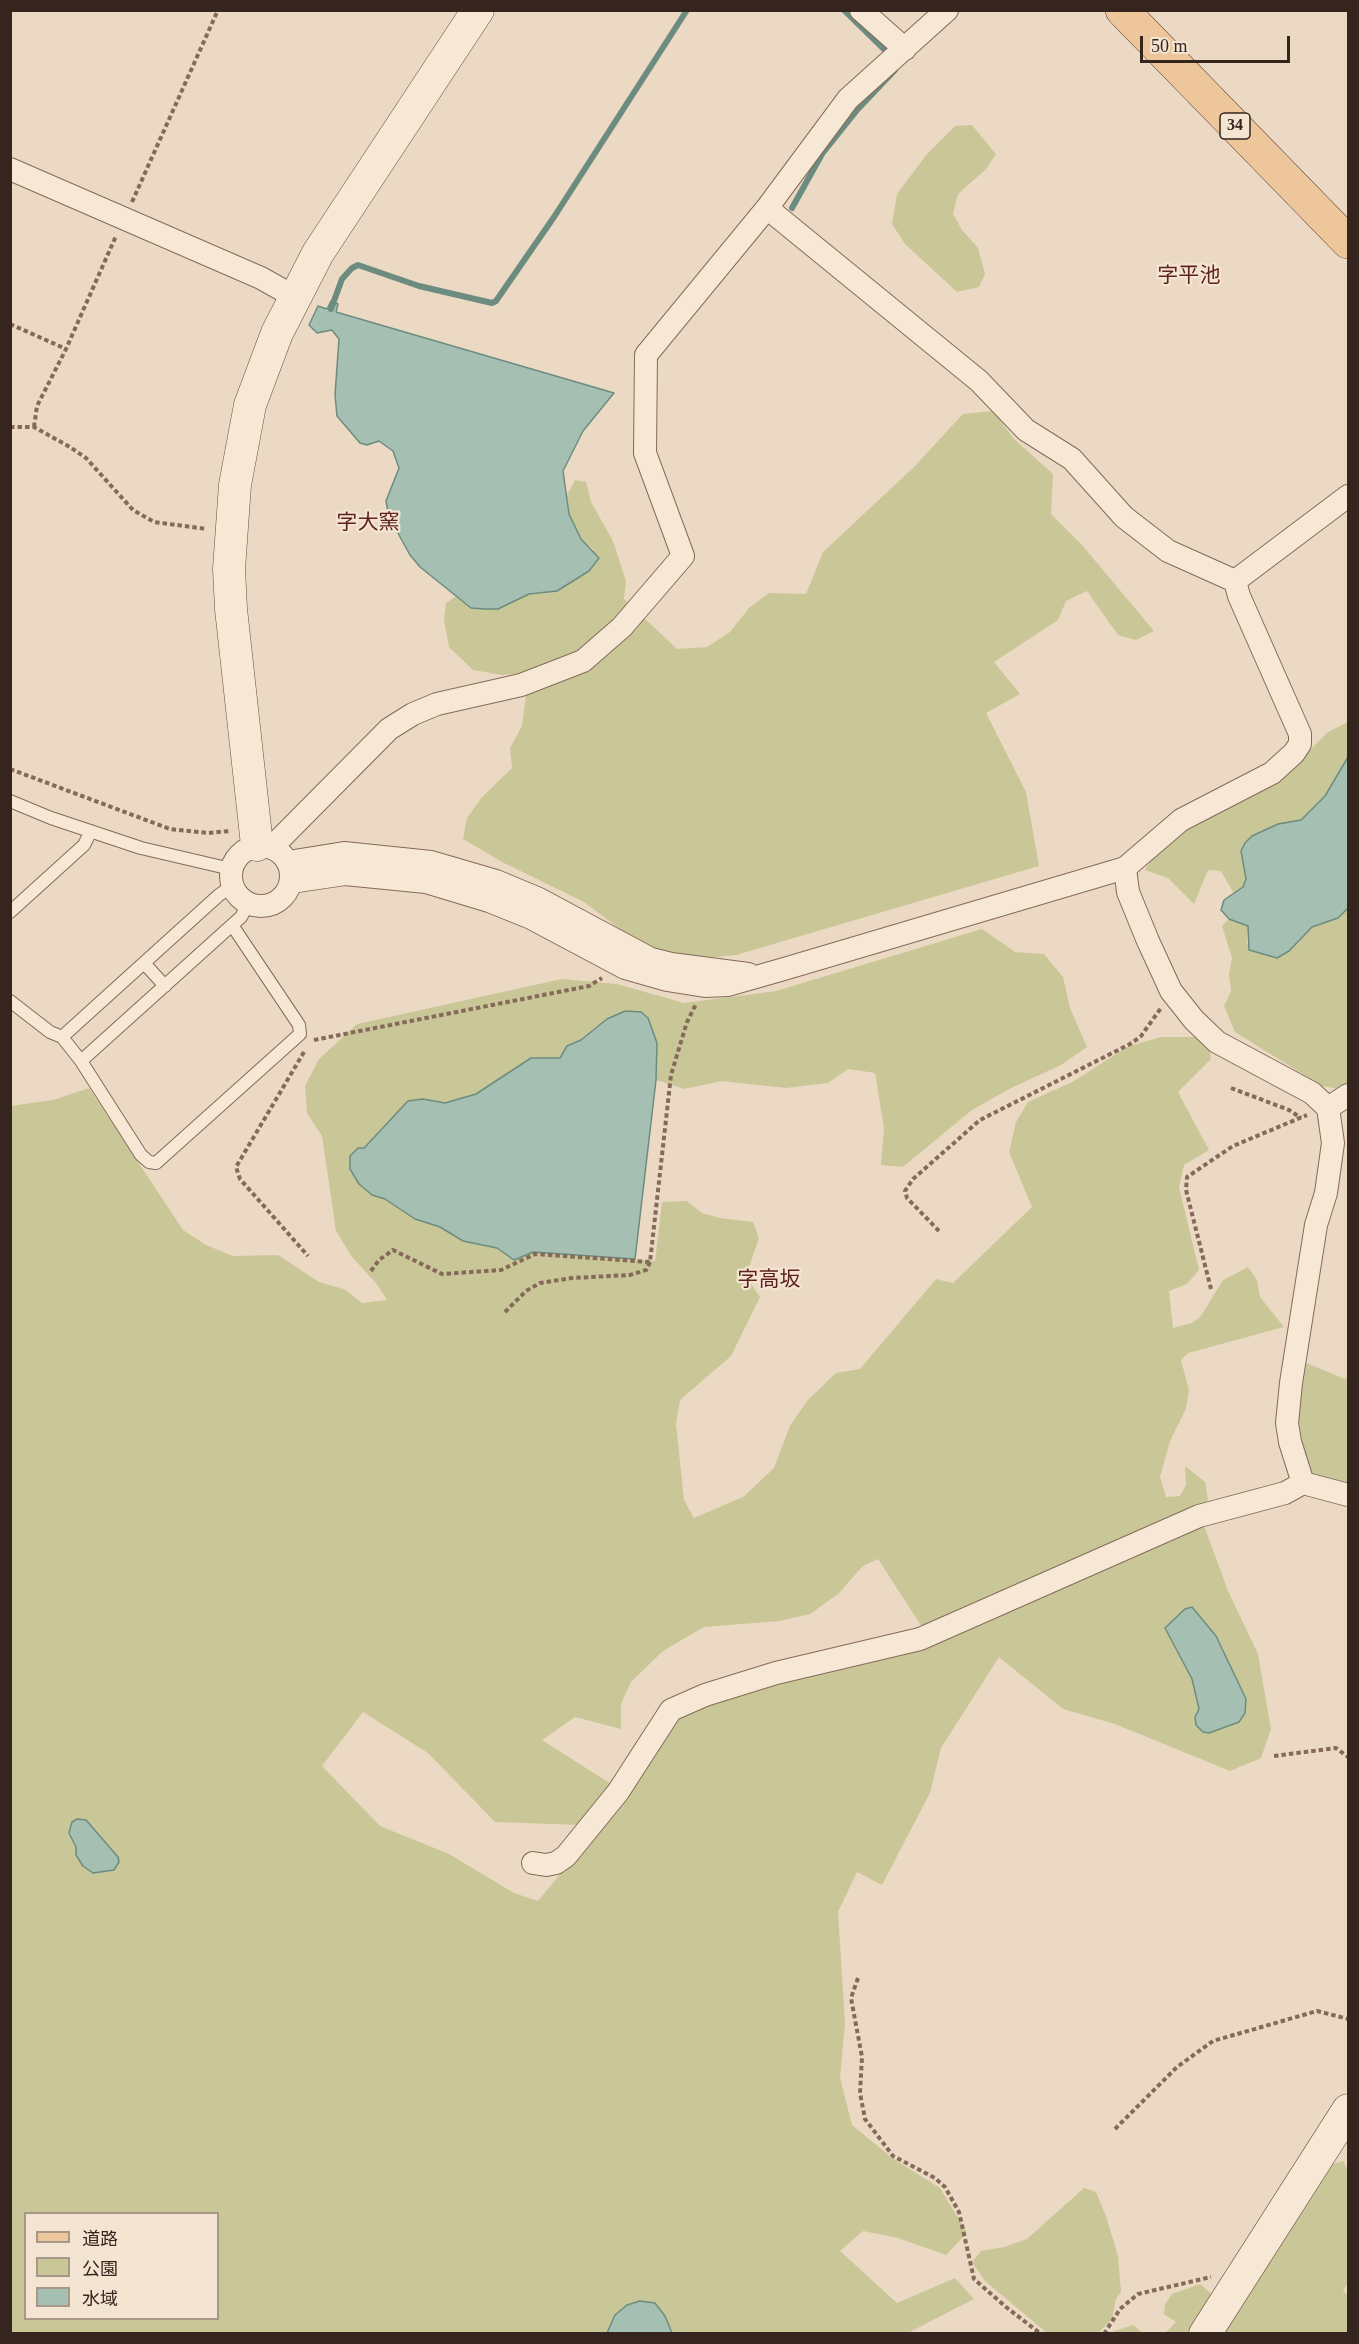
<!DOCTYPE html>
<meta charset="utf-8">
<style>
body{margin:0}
#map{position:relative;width:1359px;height:2344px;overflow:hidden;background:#ecd9c3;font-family:"Times New Roman","Noto Sans JP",serif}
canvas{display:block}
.frame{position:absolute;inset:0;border:12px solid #35251e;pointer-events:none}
.legend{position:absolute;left:24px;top:2212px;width:195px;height:108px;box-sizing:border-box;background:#f4e4d2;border:2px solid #a8988a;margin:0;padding:8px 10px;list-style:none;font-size:18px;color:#35251e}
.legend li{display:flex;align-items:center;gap:12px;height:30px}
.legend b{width:30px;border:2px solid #a8988a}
.scale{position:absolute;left:1140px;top:36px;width:150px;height:27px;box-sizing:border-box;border:3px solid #35251e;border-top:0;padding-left:8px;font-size:18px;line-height:21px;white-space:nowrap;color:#35251e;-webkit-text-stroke:4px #f4e4d2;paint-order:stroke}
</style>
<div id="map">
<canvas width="1359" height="2344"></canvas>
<div class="frame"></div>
<ul class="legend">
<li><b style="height:8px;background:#eec69c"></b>道路</li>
<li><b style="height:16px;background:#c9c797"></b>公園</li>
<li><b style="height:16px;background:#a5bfb3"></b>水域</li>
</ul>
<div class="scale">50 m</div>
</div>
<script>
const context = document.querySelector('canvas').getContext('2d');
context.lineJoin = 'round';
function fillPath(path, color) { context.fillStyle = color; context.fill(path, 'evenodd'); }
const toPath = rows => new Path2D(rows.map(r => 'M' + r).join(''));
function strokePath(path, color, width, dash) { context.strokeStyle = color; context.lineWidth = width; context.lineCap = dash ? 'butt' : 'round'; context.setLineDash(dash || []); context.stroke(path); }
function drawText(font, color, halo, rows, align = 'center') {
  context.font = font + ' "Times New Roman","Noto Sans JP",serif'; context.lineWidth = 4.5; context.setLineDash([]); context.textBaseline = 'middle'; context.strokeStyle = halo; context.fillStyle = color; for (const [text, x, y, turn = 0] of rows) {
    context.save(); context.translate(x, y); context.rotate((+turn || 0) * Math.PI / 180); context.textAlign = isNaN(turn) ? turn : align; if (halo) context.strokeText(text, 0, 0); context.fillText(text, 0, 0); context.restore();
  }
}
fillPath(toPath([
 [972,125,996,154,986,169,958,194,953,214,962,230,978,248,985,274,979,287,957,292,905,244,892,224,897,194,927,154,955,126],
 [993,411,1014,439,1053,474,1051,514,1082,545,1154,631,1136,640,1118,635,1087,591,1066,601,1058,620,994,662,1020,694,986,713,1026,792,1039,866,736,955,688,960,637,942,584,902,504,863,463,839,467,818,482,797,512,768,510,748,522,726,526,696,514,674,502,675,473,670,449,647,444,620,446,603,458,595,472,608,498,609,529,594,542,592,594,550,581,539,569,514,567,495,575,480,586,482,591,502,613,541,626,581,624,599,677,649,707,647,730,632,749,608,769,593,806,594,823,552,914,467,963,414],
 [1348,722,1348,757,1325,796,1301,821,1278,824,1252,836,1245,843,1241,852,1246,878,1243,887,1234,894,1221,871,1208,870,1194,904,1168,878,1145,870,1157,851,1185,829,1300,760,1328,732],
 [1348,908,1348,1087,1344,1090,1322,1086,1235,1032,1224,1006,1231,991,1229,974,1232,958,1222,926,1229,919,1242,922,1248,926,1247,944,1289,951,1312,927,1338,918],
 [982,929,1015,952,1044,954,1063,977,1070,1008,1087,1047,1061,1065,1013,1087,972,1110,903,1167,881,1165,884,1128,875,1073,848,1069,828,1083,786,1088,722,1081,684,1089,656,1080,657,1043,648,1018,641,1012,626,1011,607,1019,581,1040,567,1046,560,1058,531,1058,476,1094,445,1103,423,1099,408,1101,363,1148,358,1148,350,1156,350,1169,359,1184,372,1195,385,1199,415,1219,440,1227,463,1241,497,1248,514,1260,533,1252,655,1261,662,1202,687,1201,702,1213,720,1218,753,1222,759,1238,746,1276,760,1297,731,1356,680,1400,676,1424,684,1500,694,1518,743,1497,774,1468,790,1426,807,1401,836,1373,860,1369,936,1279,953,1283,1032,1207,1009,1152,1016,1122,1028,1102,1074,1081,1127,1047,1161,1037,1199,1037,1209,1046,1211,1059,1178,1092,1209,1150,1184,1165,1179,1187,1199,1270,1187,1284,1169,1291,1173,1328,1192,1323,1201,1316,1223,1280,1248,1267,1257,1280,1260,1297,1284,1327,1188,1353,1181,1360,1189,1390,1186,1409,1170,1441,1160,1477,1166,1497,1180,1496,1186,1485,1185,1466,1205,1482,1208,1500,1199,1508,924,1630,878,1559,863,1566,838,1594,810,1614,779,1621,704,1627,663,1651,631,1682,621,1704,621,1729,575,1717,542,1740,611,1784,580,1825,495,1822,428,1753,363,1712,322,1766,380,1826,449,1854,514,1893,538,1901,619,1803,676,1713,703,1700,921,1646,1202,1520,1228,1591,1258,1654,1271,1729,1261,1758,1230,1771,1115,1724,1063,1709,999,1657,941,1748,930,1793,882,1885,857,1872,838,1912,845,2023,840,2078,852,2125,892,2158,940,2188,967,2233,946,2255,898,2238,863,2231,840,2251,897,2303,955,2278,974,2299,906,2334,11,2333,10,1106,53,1100,89,1088,183,1230,206,1245,233,1256,278,1255,319,1282,344,1289,362,1303,387,1300,376,1283,352,1257,336,1231,322,1136,307,1113,305,1086,319,1059,357,1024,562,979,617,984,684,1003,776,991],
 [76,1819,86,1820,117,1857,119,1862,114,1870,93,1873,83,1866,76,1855,76,1847,69,1833,72,1822],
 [26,2214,218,2214,218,2318,26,2318],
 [1304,1362,1345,1379,1348,1375,1348,1489,1314,1480,1302,1462,1297,1430],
 [1343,2161,1348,2170,1348,2282,1343,2291,1348,2295,1348,2333,1221,2334,1326,2166],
 [1084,2188,1096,2192,1106,2216,1118,2256,1121,2292,1116,2299,1112,2319,1098,2333,1047,2333,985,2281,972,2262,981,2251,1004,2247,1027,2239],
 [1200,2284,1214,2296,1190,2333,1165,2333,1176,2322,1164,2314,1165,2304,1172,2294],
 [1133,2325,1143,2333,1112,2333,1114,2331]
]), '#c9c797');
const water = toPath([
 [331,301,338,304,336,312,614,393,583,431,563,471,569,514,581,539,599,558,589,571,557,591,529,594,498,609,485,609,471,608,420,567,410,555,389,517,386,501,399,468,393,451,379,441,367,445,360,443,337,416,335,395,339,339,332,330,317,333,309,325,318,306,327,309,331,301],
 [1348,757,1348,908,1338,918,1312,927,1289,951,1277,958,1249,950,1248,926,1229,919,1221,910,1224,900,1243,887,1246,879,1241,851,1245,843,1252,836,1278,824,1301,820,1325,796,1348,757],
 [625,1011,641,1012,648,1018,657,1043,656,1080,635,1259,533,1252,514,1260,497,1248,463,1241,440,1227,415,1219,385,1199,372,1195,359,1184,350,1169,350,1156,358,1148,364,1148,408,1101,423,1099,445,1103,476,1094,531,1058,560,1058,567,1046,581,1040,607,1019,625,1011],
 [1192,1607,1216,1636,1246,1699,1245,1713,1239,1722,1209,1733,1203,1732,1196,1725,1195,1717,1199,1709,1192,1679,1165,1628,1185,1609,1192,1607],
 [77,1819,86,1820,118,1857,119,1862,114,1870,93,1873,83,1866,76,1855,76,1847,69,1833,72,1822,77,1819],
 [640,2301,655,2303,665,2316,672,2333,607,2333,615,2315,627,2305,640,2301]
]);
fillPath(water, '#a5bfb3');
strokePath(water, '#6c8c7f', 1.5);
strokePath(toPath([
 [844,10,890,55],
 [792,208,822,154,858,109,895,70],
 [331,309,342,279,352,268,358,265,419,286,492,303,496,301,554,217,687,10]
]), '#6c8c7f', 6);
const lane = toPath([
 [10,801,51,818,141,848,231,869],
 [10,912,84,845,91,831],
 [144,963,165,986],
 [10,1001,50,1032,62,1037,81,1061,141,1155,149,1162,156,1163,300,1034,299,1025,232,925],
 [62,1037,219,895,232,886],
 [81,1061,241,917,249,903]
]);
const street = toPath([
 [861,10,905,49],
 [10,169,261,278,293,296],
 [767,208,979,381,1026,430,1072,459,1124,517,1168,551,1235,581],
 [1235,581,1348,496],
 '231 876a30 30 0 1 1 60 0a30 30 0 1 1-60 0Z',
 [271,848,389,729,413,714,437,704,521,685,583,661,622,627,683,556,645,453,646,355,767,208,848,99,947,10],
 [288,862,344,853,431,862,496,881,539,899,651,959,671,964,748,974],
 [1125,868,1128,892,1148,941,1171,991,1194,1020,1217,1042,1312,1093,1328,1108,1333,1143,1326,1193,1316,1225,1291,1383,1287,1423,1290,1442,1303,1483],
 [291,882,345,874,426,882,489,901,531,918,625,968,667,980,705,986,728,985,784,969,1125,868,1181,820,1272,773,1294,753,1300,744,1300,734,1239,596,1235,581],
 [1328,1108,1348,1095],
 [533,1863,546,1865,556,1863,566,1856,618,1792,671,1710,705,1695,776,1673,920,1639,1199,1516,1285,1493,1303,1483,1348,1495]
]);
const secondary = toPath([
 [257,845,231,609,229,569,235,485,250,405,277,333,318,253,478,10],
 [1205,2334,1348,2110]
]);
const primary = toPath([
 [1122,10,1348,242]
]);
strokePath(lane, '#856a5a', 14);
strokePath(street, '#856a5a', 24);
strokePath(secondary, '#674b3e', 33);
strokePath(primary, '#53392f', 34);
strokePath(toPath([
 [132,202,218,10],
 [10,324,66,349],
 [10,427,34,427,70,447,86,458,133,510,154,522,207,529],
 [34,427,37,406,66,349,116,236],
 [10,769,170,829,208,833,230,831],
 [314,1040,589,986,602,978],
 [304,1052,236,1167,240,1179,308,1256],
 [1231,1088,1289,1110,1301,1118],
 [939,1231,907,1198,905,1191,913,1179,980,1120,1132,1043,1141,1036,1161,1008],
 [371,1271,379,1260,393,1250,442,1274,501,1270,535,1254,650,1262,671,1075,687,1022,696,1004],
 [1211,1289,1186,1190,1187,1177,1233,1146,1307,1115],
 [505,1312,526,1291,540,1283,572,1278,630,1275,646,1270,650,1262],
 [1274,1756,1336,1748,1348,1757],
 [858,1978,851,1998,862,2057,860,2093,865,2119,893,2156,935,2178,945,2187,959,2212,974,2279,1006,2307,1041,2334],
 [1115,2129,1177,2067,1213,2041,1317,2011,1348,2019],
 [1104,2334,1120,2309,1138,2294,1211,2277]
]), '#856a5a', 4, [4.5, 3]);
strokePath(lane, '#f7e7d5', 12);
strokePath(street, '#f7e7d5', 22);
strokePath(secondary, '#f7e7d5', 32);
strokePath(primary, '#eec69c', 33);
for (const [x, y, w] of [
 [1235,126,30]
]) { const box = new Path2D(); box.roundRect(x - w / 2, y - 13, w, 26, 4.5); context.fillStyle = '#f4e4d2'; context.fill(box); strokePath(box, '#35251e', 1.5); }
drawText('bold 16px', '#35251e', null, [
 ["34",1235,126]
]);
drawText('21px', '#60221f', '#f4e4d2', [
 ["字平池",1189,276],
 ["字大窯",368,523],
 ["字高坂",769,1280]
]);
</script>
